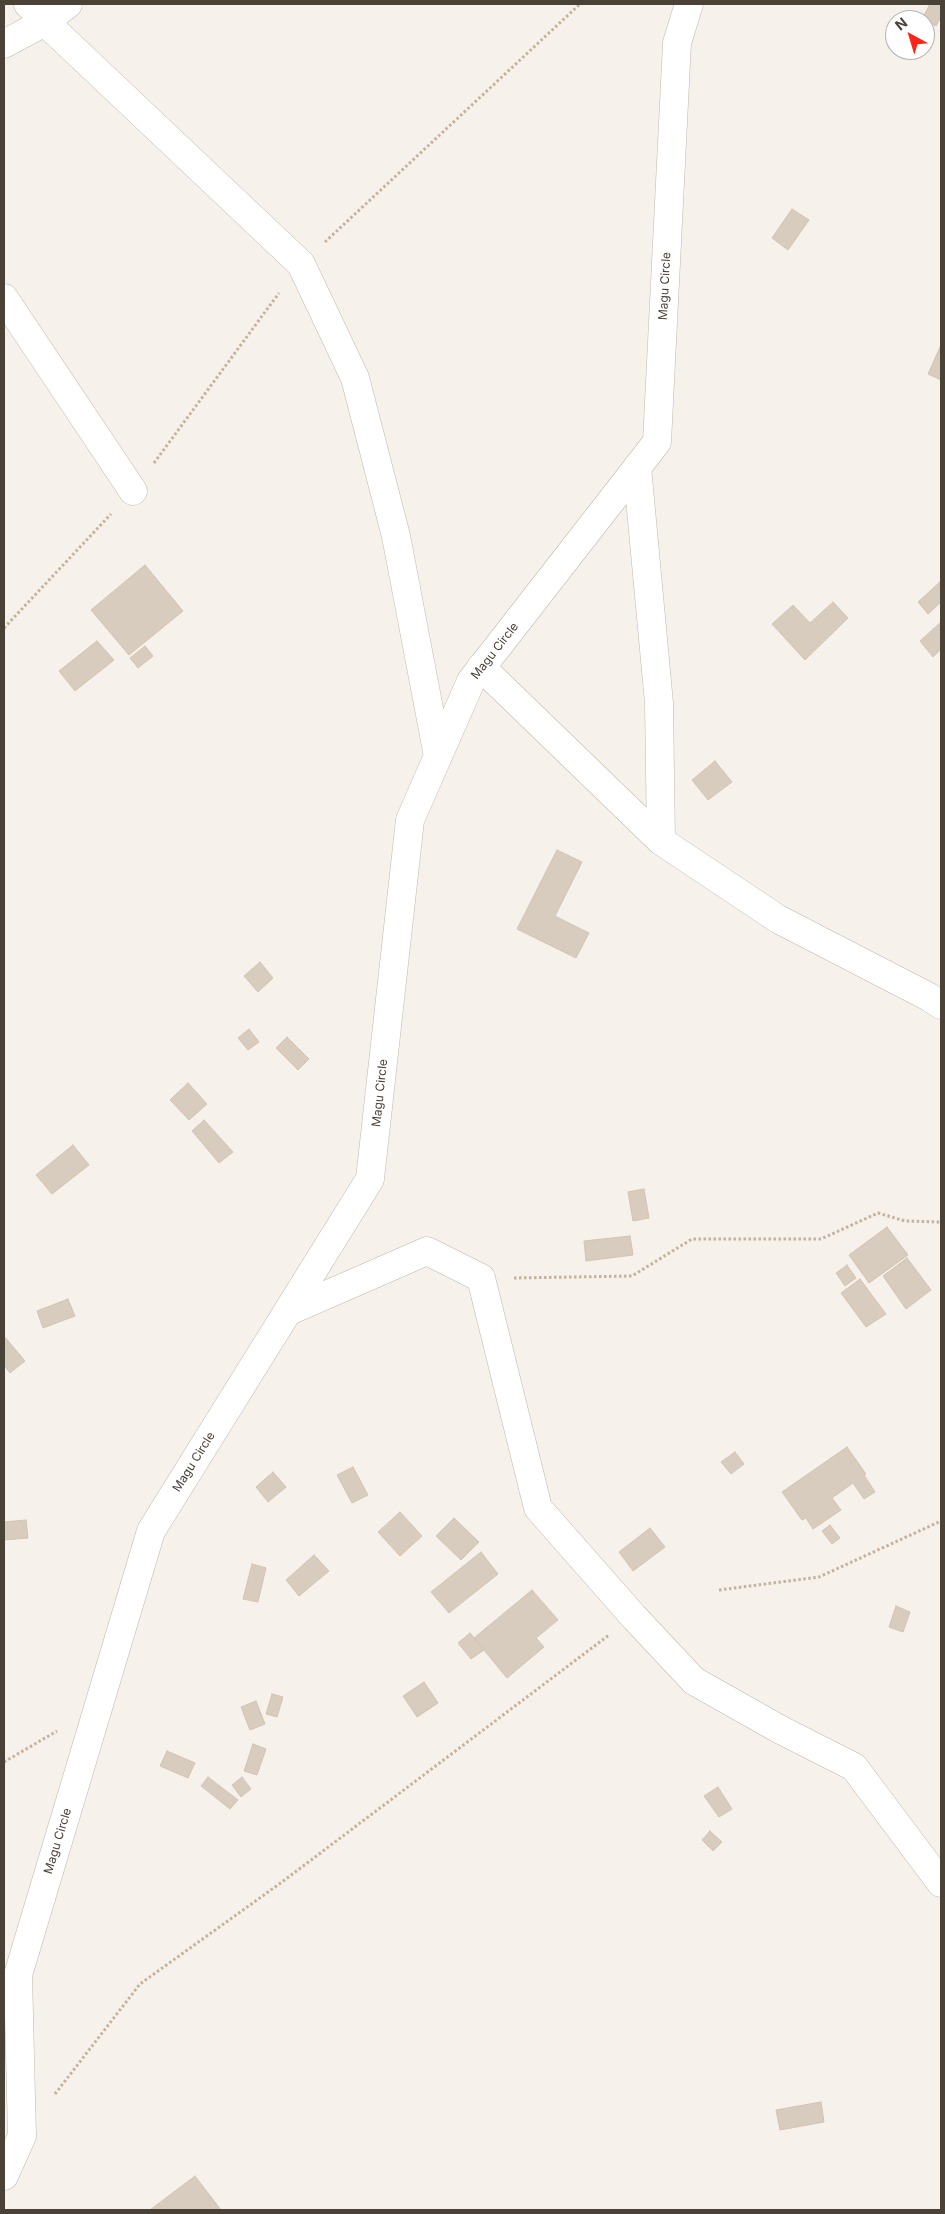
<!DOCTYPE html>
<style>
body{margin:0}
#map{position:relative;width:945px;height:2214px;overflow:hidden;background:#f6f1ea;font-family:Inter,sans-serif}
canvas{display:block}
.frame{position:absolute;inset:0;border:5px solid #4a4137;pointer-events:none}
.north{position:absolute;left:885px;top:10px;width:50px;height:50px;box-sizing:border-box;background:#fff;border:1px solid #b7b3af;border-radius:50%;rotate:321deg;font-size:14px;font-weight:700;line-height:20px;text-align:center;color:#4a4137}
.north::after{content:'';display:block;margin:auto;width:18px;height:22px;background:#ff2418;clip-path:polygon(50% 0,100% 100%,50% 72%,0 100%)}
</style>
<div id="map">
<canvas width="945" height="2214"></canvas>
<div class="frame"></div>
<div class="north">N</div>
</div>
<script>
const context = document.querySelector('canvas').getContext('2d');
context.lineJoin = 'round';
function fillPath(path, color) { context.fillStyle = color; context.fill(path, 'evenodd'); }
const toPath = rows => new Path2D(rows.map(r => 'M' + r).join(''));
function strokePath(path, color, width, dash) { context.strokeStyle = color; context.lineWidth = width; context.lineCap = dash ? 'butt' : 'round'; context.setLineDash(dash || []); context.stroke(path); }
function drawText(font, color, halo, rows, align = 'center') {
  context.font = font + ' Inter,sans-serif'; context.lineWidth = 4; context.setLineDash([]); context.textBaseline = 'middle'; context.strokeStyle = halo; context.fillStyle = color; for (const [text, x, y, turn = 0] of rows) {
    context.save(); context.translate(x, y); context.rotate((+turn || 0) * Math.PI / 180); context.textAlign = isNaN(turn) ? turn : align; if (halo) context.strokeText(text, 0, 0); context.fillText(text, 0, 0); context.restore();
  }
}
const building = toPath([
 [930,4,941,4,941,17,936,26,922,19,930,4],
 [792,209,809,220,788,250,772,238,792,209],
 [941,345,941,380,928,374,941,345],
 [145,565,183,611,129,655,91,610,145,565],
 [940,582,941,602,928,614,918,602,940,582],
 [833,602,848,618,805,660,772,624,793,605,810,623,833,602],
 [941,622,941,649,933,657,920,641,941,622],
 [97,641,114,660,75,691,59,671,97,641],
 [145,646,153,656,138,668,130,658,145,646],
 [715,761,732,782,708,800,692,780,715,761],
 [557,850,582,862,555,916,589,933,576,958,517,929,557,850],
 [260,962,273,978,258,992,244,976,260,962],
 [249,1029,259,1042,248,1050,238,1038,249,1029],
 [287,1037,309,1059,298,1070,276,1048,287,1037],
 [188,1083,207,1104,189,1120,170,1100,188,1083],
 [204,1120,233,1152,219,1163,192,1131,204,1120],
 [73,1145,89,1165,52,1194,36,1175,73,1145],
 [644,1189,649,1218,633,1221,628,1192,644,1189],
 [887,1227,908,1255,869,1283,849,1255,887,1227],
 [630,1236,633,1255,586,1261,584,1241,630,1236],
 [907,1258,931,1290,906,1309,883,1276,907,1258],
 [847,1265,856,1278,845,1286,836,1273,847,1265],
 [860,1279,886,1314,866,1327,841,1293,860,1279],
 [68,1299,75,1316,43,1328,37,1311,68,1299],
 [4,1336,25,1361,10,1373,4,1365,4,1336],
 [847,1447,866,1474,864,1475,875,1492,864,1499,853,1483,832,1498,841,1510,813,1529,806,1518,802,1520,782,1492,847,1447],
 [735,1452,744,1464,731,1474,721,1462,735,1452],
 [353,1467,368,1495,352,1503,337,1475,353,1467],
 [273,1472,286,1487,268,1502,256,1487,273,1472],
 [400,1512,422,1536,400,1556,378,1532,400,1512],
 [454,1518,479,1542,461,1560,436,1536,454,1518],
 [26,1520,28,1538,4,1540,4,1522,26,1520],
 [830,1525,840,1538,832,1544,822,1531,830,1525],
 [650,1528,665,1547,633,1571,619,1552,650,1528],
 [481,1552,498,1574,449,1613,431,1592,481,1552],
 [314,1555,329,1571,299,1596,286,1580,314,1555],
 [252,1564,266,1568,258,1602,243,1599,252,1564],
 [532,1590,558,1620,536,1638,544,1647,507,1678,474,1638,532,1590],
 [896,1606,910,1612,903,1632,889,1627,896,1606],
 [470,1633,484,1650,471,1659,458,1643,470,1633],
 [424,1682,438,1703,417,1717,403,1696,424,1682],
 [272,1694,283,1697,277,1717,266,1714,272,1694],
 [256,1701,265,1724,250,1730,241,1707,256,1701],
 [253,1744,266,1749,257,1775,244,1771,253,1744],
 [167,1751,195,1763,188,1778,160,1766,167,1751],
 [208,1777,238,1800,230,1809,201,1786,208,1777],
 [242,1777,251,1789,241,1797,232,1785,242,1777],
 [718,1787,732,1809,719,1817,704,1796,718,1787],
 [710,1831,722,1842,713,1851,702,1840,710,1831],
 [821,2102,824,2122,780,2130,776,2110,821,2102],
 [195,2176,221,2210,150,2210,195,2176]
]);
fillPath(building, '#d8ccbf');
strokePath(building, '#d3c3b1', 1);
const minor = toPath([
 [28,4,45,22,301,264,355,378,396,536,438,756],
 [4,44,45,22,68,4],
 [4,298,133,491],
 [637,467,659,703,661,841,778,919,929,997,941,1005],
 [481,667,661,841],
 [287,1312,427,1251,481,1278,538,1508,634,1617,694,1681,781,1730,854,1767,941,1883],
 [4,2176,22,2136,18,1975,151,1531,370,1179,410,820,471,681,657,442,677,43,689,4]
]);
strokePath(minor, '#c2b8ac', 29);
strokePath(toPath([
 [325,242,580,4],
 [154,463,279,293],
 [4,628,111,514],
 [514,1278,632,1276,692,1239,821,1239,878,1213,905,1221,941,1222],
 [719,1590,819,1577,941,1521],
 [4,1762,57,1731],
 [55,2094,140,1984,282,1882,609,1635]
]), '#c4b29c', 3, [2.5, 2.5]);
strokePath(minor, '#fff', 28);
drawText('12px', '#4a4137', '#fff', [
 ["Magu Circle",665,286,-87],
 ["Magu Circle",495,651,-52],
 ["Magu Circle",380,1093,-84],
 ["Magu Circle",194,1462,-58],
 ["Magu Circle",58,1841,-73]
]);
</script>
